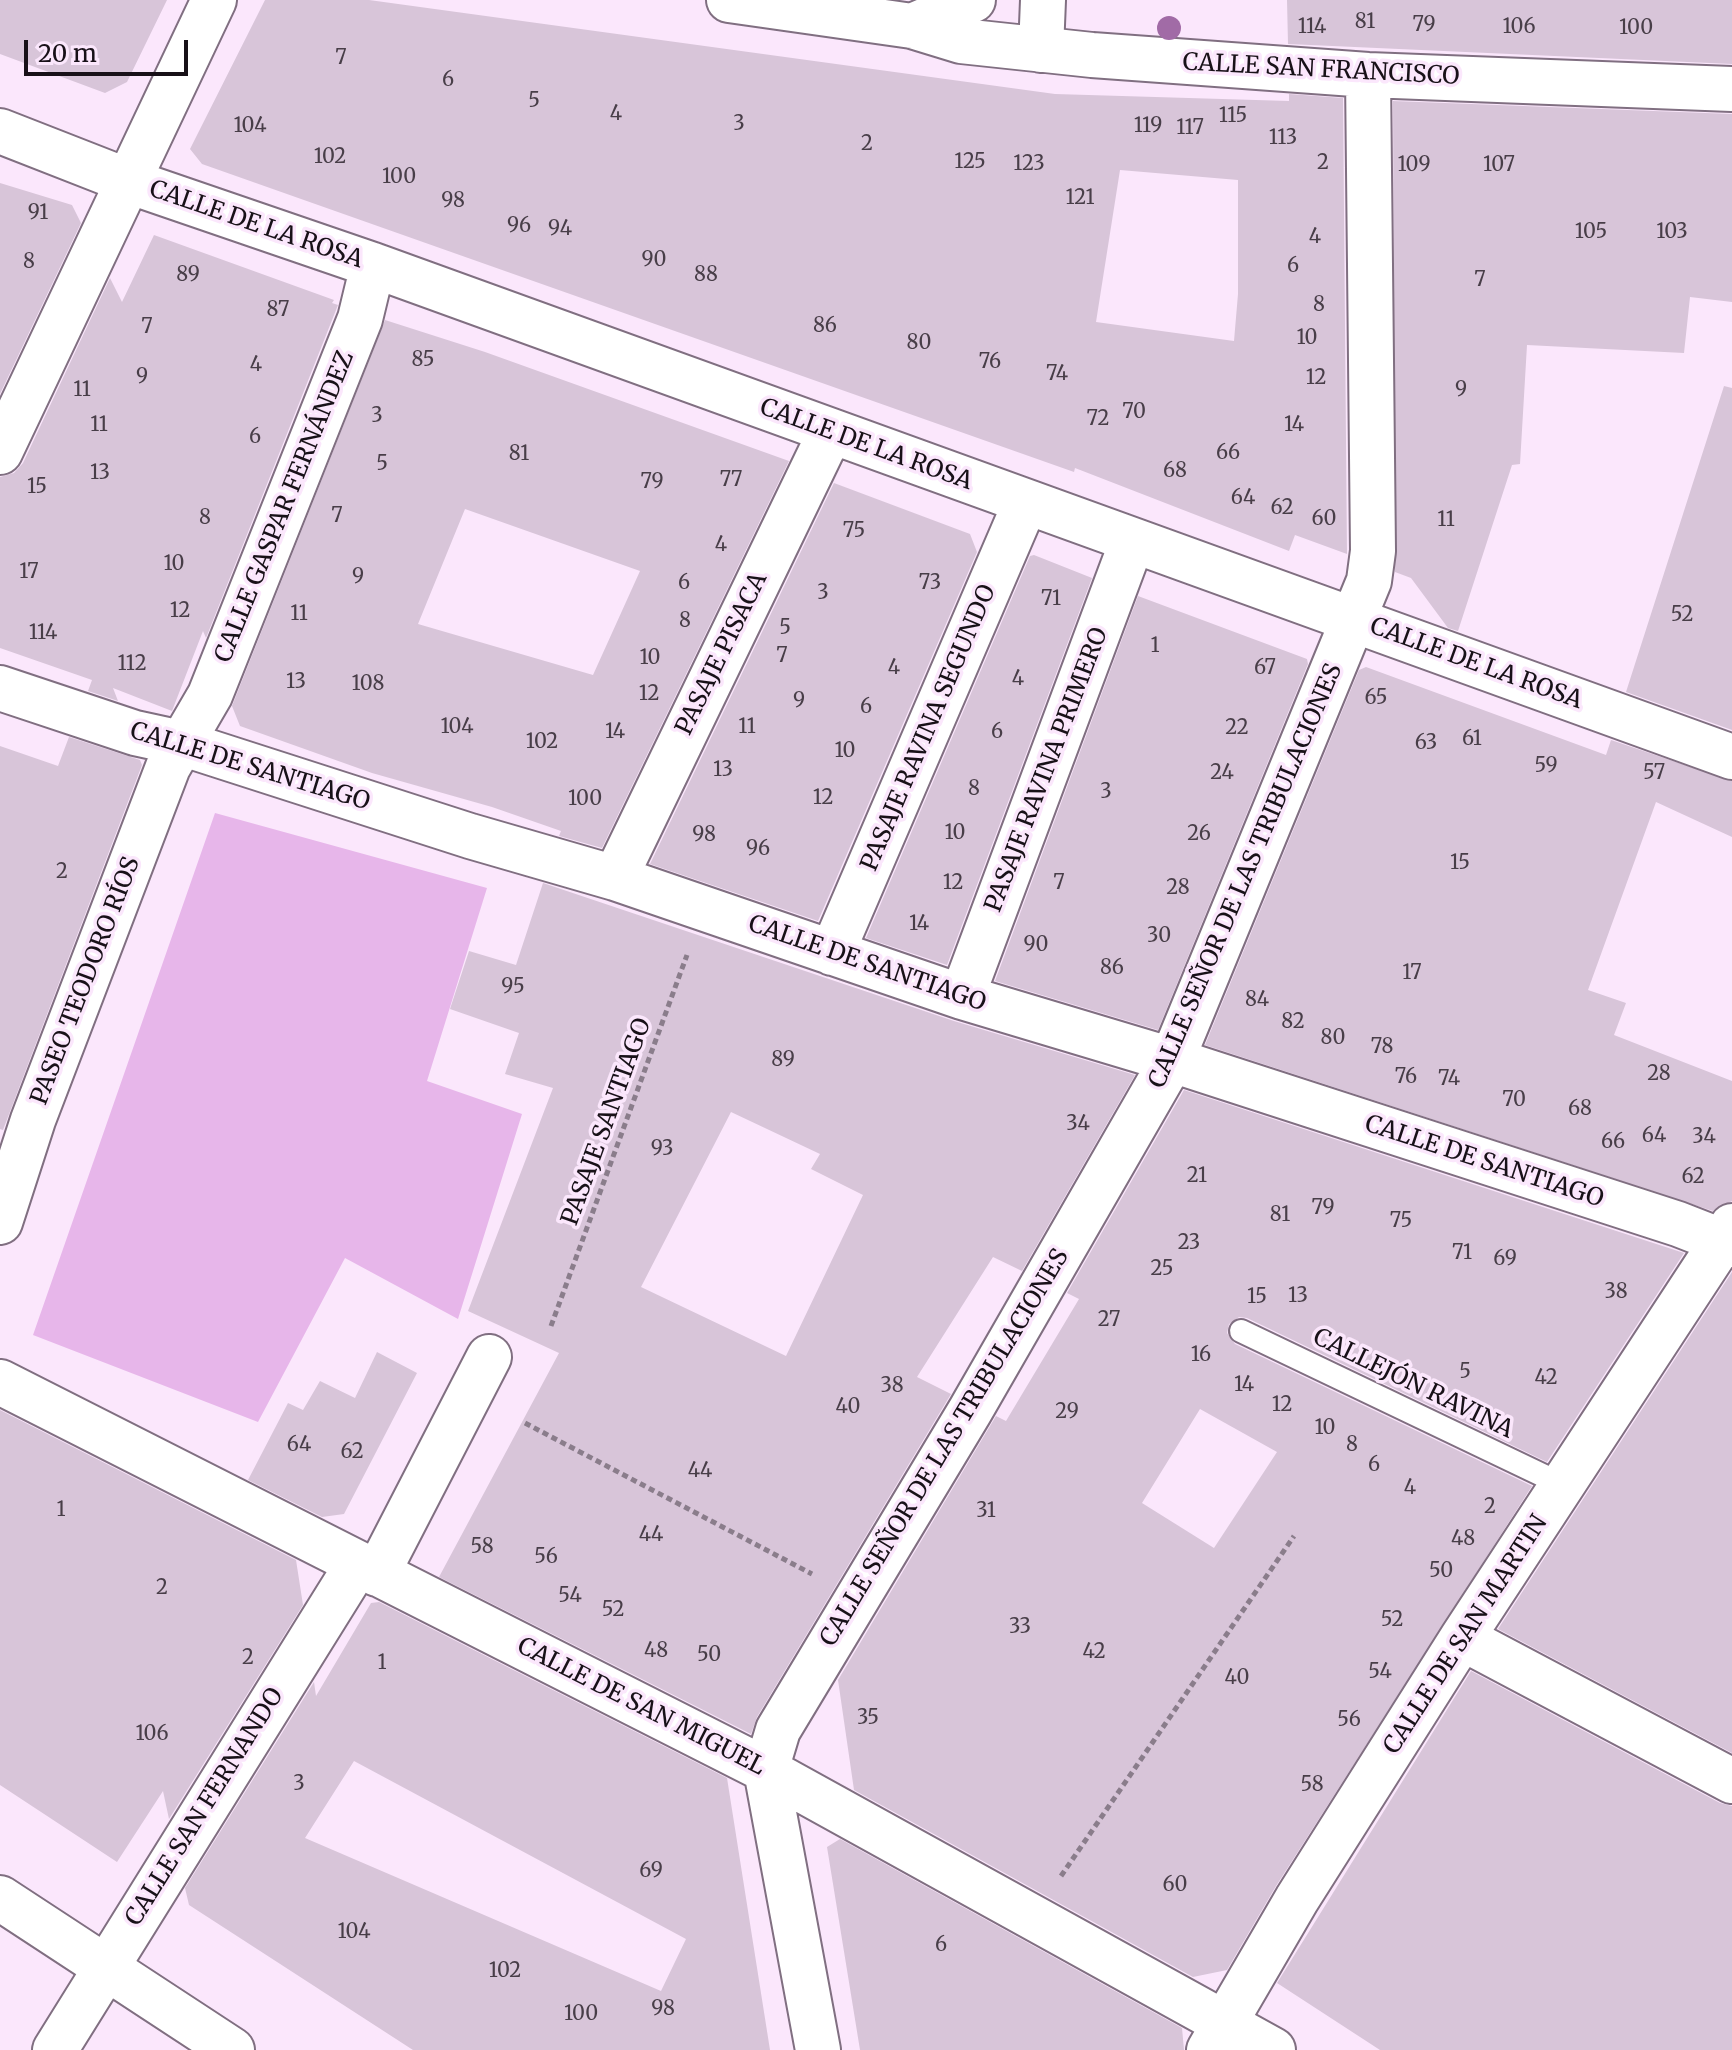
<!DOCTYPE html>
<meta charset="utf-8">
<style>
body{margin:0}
#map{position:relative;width:1732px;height:2050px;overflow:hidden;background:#fbe7fc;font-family:Merriweather,serif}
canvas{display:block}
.scale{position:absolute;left:24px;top:40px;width:164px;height:36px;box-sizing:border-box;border:4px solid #181118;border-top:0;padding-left:10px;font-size:24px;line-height:28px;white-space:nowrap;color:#181118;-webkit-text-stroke:6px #fbe7fc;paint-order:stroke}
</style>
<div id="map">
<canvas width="1732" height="2050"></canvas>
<div class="scale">20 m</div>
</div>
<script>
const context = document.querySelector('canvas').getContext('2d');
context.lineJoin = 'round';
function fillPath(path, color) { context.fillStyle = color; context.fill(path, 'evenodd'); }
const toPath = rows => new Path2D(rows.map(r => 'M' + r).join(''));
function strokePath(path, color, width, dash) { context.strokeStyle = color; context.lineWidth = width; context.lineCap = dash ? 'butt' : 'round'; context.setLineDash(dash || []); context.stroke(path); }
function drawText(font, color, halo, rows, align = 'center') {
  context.font = font + ' Merriweather,serif'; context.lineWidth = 7; context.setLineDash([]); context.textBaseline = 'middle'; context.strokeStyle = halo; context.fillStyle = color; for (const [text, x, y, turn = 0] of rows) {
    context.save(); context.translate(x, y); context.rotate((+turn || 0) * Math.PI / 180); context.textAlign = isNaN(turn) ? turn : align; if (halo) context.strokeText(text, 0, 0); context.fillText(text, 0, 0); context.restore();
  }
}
fillPath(toPath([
 [215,813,487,888,427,1081,522,1114,458,1319,345,1258,258,1422,33,1335]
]), '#e7b6ea');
fillPath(toPath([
 [0,0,167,0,127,82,105,93,0,54],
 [265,0,369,0,1055,94,1289,101,1289,94,1343,98,1347,554,1295,535,1289,551,1075,468,1074,472,202,164,190,149],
 [1120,170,1238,180,1238,294,1234,341,1096,322],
 [1287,0,1732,0,1732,64,1288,44],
 [1393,101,1732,114,1732,302,1690,297,1684,353,1527,345,1520,464,1512,465,1458,631,1448,628,1411,578,1395,572],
 [0,183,72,205,81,223,0,394],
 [154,235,334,300,332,303,338,305,206,638,203,631,172,711,113,688,118,701,88,691,92,680,0,648,0,477,14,473,23,463,110,278,122,302],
 [385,320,485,352,789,461,602,848,559,836,561,831,492,807,372,773,240,726,232,706],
 [465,509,640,571,593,675,418,624],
 [1724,386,1732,388,1732,730,1626,692],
 [834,483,970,534,977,552,818,921,650,864],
 [1034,555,1092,578,947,965,866,938,1030,556],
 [1138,596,1307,659,1308,664,1158,1030,995,981],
 [1366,667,1606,755,1611,740,1732,781,1732,837,1656,802,1588,990,1626,1003,1614,1035,1732,1081,1732,1201,1713,1211,1205,1045,1359,670],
 [69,737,140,760,142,765,3,1130,0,1129,0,746,58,766],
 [543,883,954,1021,1135,1075,1022,1271,993,1257,917,1377,951,1394,757,1717,751,1734,439,1577,559,1353,468,1311,553,1088,505,1074,519,1033,450,1009,469,951,516,965],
 [731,1112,820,1154,811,1169,863,1195,786,1356,641,1287],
 [1184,1090,1684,1253,1547,1462,1247,1318,1239,1317,1229,1324,1227,1333,1235,1344,1532,1486,1276,1886,1227,1970,1193,1977,854,1790,838,1680,996,1416,1006,1421,1079,1299,1067,1293],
 [1200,1409,1277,1452,1214,1548,1142,1503],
 [1732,1272,1732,1753,1498,1629],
 [377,1352,417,1373,344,1514,322,1517,248,1480,288,1403,303,1410,320,1381,355,1398],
 [0,1410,296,1560,303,1605,169,1819,163,1791,117,1862,0,1785],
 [379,1602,727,1778,770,2050,413,2050,189,1905,185,1888,314,1682,316,1696,371,1603],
 [354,1761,686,1939,661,1991,305,1838],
 [1471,1671,1720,1803,1732,1806,1732,2050,1380,2050,1277,1983],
 [840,1839,1182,2028,1184,2050,860,2050,827,1847]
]), '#d8c5d9');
const lane = toPath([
 [1241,1331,1563,1485]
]);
const street = toPath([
 [729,0,912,26,961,41,1092,55,1368,75,1732,89],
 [912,26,973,0],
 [1041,50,1043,0],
 [0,131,128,181,373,265,1732,757],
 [0,452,214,0],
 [0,688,135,733,181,743,470,836,615,878,962,997,1172,1060,1678,1224,1732,1245],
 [615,878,831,431],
 [832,953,1025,504],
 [962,997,1132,542],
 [0,1222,33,1120,168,767,210,695,360,319,373,265],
 [0,1382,766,1770,1273,2050],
 [377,1574,489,1357],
 [1462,1638,1732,1781],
 [55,2050,357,1565],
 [818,2050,766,1770,778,1730,970,1411,1172,1060,1369,581,1373,551,1368,75],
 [1209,2050,1297,1899,1462,1638,1732,1226]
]);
const secondary = toPath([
 [0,1898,232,2050]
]);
strokePath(lane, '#806f81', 26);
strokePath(street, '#806f81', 48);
strokePath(secondary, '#806f81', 48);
strokePath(toPath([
 [551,1326,687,955],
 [525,1423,812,1574],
 [1061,1876,1294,1536]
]), '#8a7d8b', 5, [6, 4]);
strokePath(lane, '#fff', 22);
strokePath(street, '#fff', 44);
strokePath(secondary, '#fff', 44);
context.fillStyle = '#a16ba6';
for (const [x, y] of [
 [1169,28]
]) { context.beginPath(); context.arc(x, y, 12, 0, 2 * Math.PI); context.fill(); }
drawText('20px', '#483e48', null, [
 ["81",1365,22],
 ["79",1424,25],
 ["114",1312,27],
 ["106",1519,27],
 ["100",1636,28],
 ["7",341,58],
 ["6",448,80],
 ["5",534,101],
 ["4",616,114],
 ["115",1233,116],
 ["3",739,124],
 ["104",250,126],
 ["119",1148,126],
 ["117",1190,128],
 ["113",1283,138],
 ["2",867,144],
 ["102",330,157],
 ["125",970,162],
 ["2",1323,163],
 ["123",1029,164],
 ["109",1414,165],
 ["107",1499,165],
 ["100",399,177],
 ["121",1080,198],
 ["98",453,201],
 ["91",38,213],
 ["96",519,226],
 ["94",560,229],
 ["105",1591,232],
 ["103",1672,232],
 ["4",1315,237],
 ["90",654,260],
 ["8",29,262],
 ["6",1293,266],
 ["89",188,275],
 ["88",706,275],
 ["7",1480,280],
 ["8",1319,305],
 ["87",278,310],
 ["86",825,326],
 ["7",147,327],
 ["10",1307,338],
 ["80",919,343],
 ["85",423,360],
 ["76",990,362],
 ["4",256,365],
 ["74",1057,374],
 ["9",142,377],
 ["12",1316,378],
 ["11",82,390],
 ["9",1461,390],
 ["70",1134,412],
 ["3",377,416],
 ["72",1098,419],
 ["11",99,425],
 ["14",1294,425],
 ["6",255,437],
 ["66",1228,453],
 ["81",519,454],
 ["5",382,464],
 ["68",1175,471],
 ["13",100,473],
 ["77",731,480],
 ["79",652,482],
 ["15",37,487],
 ["64",1243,498],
 ["62",1282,508],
 ["7",337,516],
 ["8",205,518],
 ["60",1324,519],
 ["11",1446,520],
 ["75",854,531],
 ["4",721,545],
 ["10",174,564],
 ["17",29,572],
 ["9",358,577],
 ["6",684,583],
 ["73",930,583],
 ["3",823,593],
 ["71",1051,599],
 ["12",180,611],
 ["11",299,614],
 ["52",1682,615],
 ["8",685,621],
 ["5",785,628],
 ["114",43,633],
 ["1",1155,646],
 ["7",782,656],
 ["10",650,658],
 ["112",132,664],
 ["4",894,668],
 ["67",1265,668],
 ["4",1018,679],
 ["13",296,682],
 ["108",368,684],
 ["12",649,694],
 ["65",1376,698],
 ["9",799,701],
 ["6",866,707],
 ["104",457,727],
 ["11",747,727],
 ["22",1237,728],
 ["14",615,732],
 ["6",997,732],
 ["61",1472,739],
 ["102",542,742],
 ["63",1426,743],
 ["10",845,751],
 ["59",1546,766],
 ["13",723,770],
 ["24",1222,773],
 ["57",1654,773],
 ["8",974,789],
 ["3",1106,792],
 ["12",823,798],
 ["100",585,799],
 ["10",955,833],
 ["26",1199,834],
 ["98",704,835],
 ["96",758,849],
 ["15",1460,863],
 ["2",62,872],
 ["12",953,883],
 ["7",1059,883],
 ["28",1178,888],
 ["14",919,924],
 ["30",1159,936],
 ["90",1036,945],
 ["86",1112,968],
 ["17",1412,973],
 ["95",513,987],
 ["84",1257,1000],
 ["82",1293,1022],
 ["80",1333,1038],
 ["78",1382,1047],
 ["89",783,1060],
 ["28",1659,1074],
 ["76",1406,1077],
 ["74",1449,1079],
 ["70",1514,1100],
 ["68",1580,1109],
 ["34",1078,1124],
 ["64",1654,1136],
 ["34",1704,1137],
 ["66",1613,1142],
 ["93",662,1149],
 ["21",1197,1176],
 ["62",1693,1177],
 ["79",1323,1208],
 ["81",1280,1215],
 ["75",1401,1221],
 ["23",1189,1243],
 ["71",1462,1253],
 ["69",1505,1259],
 ["25",1162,1269],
 ["38",1616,1292],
 ["13",1298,1296],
 ["15",1257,1297],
 ["27",1109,1320],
 ["16",1201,1355],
 ["5",1465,1372],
 ["42",1546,1378],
 ["14",1244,1385],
 ["38",892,1386],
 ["12",1282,1405],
 ["40",848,1407],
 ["29",1067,1412],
 ["10",1325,1428],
 ["64",299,1445],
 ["8",1352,1445],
 ["62",352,1452],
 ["6",1374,1465],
 ["44",700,1471],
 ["4",1410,1488],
 ["2",1490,1507],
 ["1",61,1510],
 ["31",986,1511],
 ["44",651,1535],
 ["48",1463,1539],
 ["58",482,1547],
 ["56",546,1557],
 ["50",1441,1571],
 ["2",162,1588],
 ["54",570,1596],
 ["52",613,1610],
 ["52",1392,1620],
 ["33",1020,1627],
 ["48",656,1651],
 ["42",1094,1652],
 ["50",709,1655],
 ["2",248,1658],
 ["1",382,1663],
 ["54",1380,1672],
 ["40",1237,1678],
 ["35",868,1718],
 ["56",1349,1720],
 ["106",152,1734],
 ["3",299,1784],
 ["58",1312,1785],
 ["69",651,1871],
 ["60",1175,1885],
 ["104",354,1932],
 ["6",941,1945],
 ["102",505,1971],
 ["98",663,2009],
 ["100",581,2014]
]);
drawText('24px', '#181118', '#fbe7fc', [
 ["CALLE SAN FRANCISCO",1321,70,3],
 ["CALLE DE LA ROSA",256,225,19],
 ["CALLE DE LA ROSA",866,445,20],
 ["CALLE GASPAR FERNÁNDEZ",285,507,-68],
 ["PASAJE PISACA",722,654,-64],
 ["CALLE DE LA ROSA",1476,664,20],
 ["PASAJE RAVINA SEGUNDO",929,728,-67],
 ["CALLE DE SANTIAGO",250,767,17],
 ["PASAJE RAVINA PRIMERO",1047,770,-69],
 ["CALLE SEÑOR DE LAS TRIBULACIONES",1246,876,-67],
 ["CALLE DE SANTIAGO",867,964,19],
 ["PASEO TEODORO RÍOS",86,981,-69],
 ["PASAJE SANTIAGO",607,1122,-70],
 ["CALLE DE SANTIAGO",1484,1162,18],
 ["CALLEJÓN RAVINA",1413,1384,26],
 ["CALLE SEÑOR DE LAS TRIBULACIONES",945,1448,-59],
 ["CALLE DE SAN MARTIN",1466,1635,-57],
 ["CALLE DE SAN MIGUEL",641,1707,27],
 ["CALLE SAN FERNANDO",205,1807,-58]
]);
</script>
